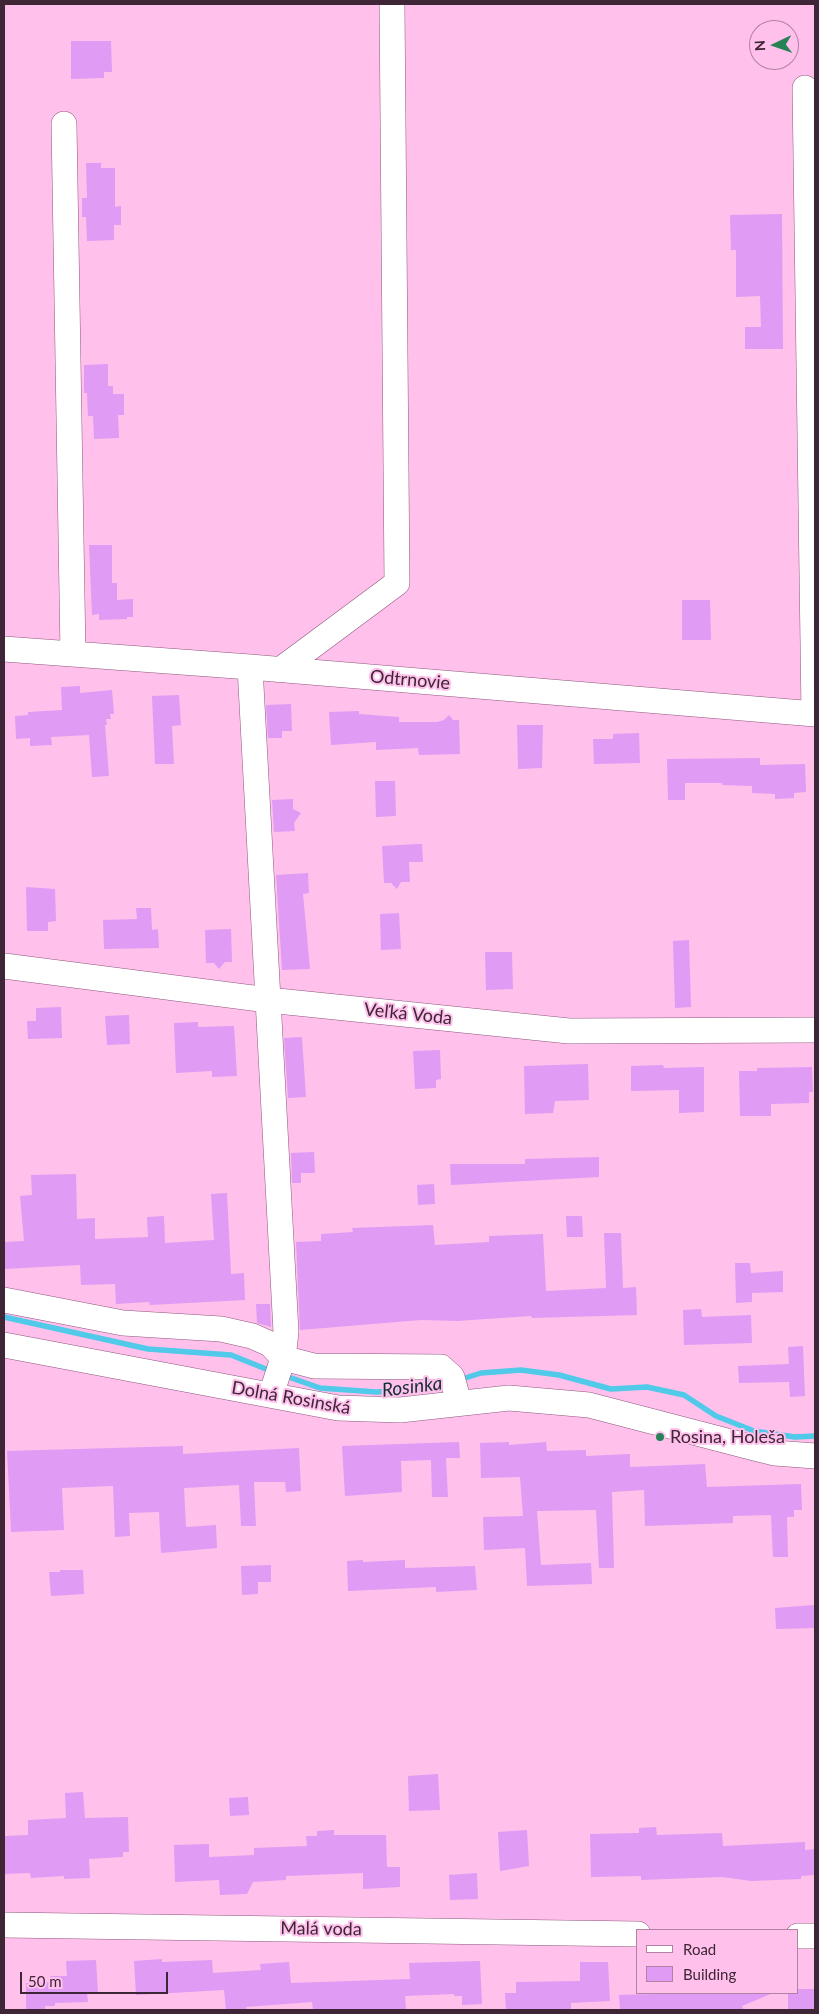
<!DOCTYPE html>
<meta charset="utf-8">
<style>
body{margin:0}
#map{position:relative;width:819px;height:2014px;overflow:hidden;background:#ffc0eb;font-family:Lato,sans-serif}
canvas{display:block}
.frame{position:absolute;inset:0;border:5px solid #3e2637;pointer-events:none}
.legend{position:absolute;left:636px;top:1929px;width:162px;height:65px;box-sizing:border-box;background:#ffc0eb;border:1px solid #b282a3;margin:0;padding:6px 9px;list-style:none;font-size:15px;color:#3e2637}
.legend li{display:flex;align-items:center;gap:10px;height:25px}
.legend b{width:25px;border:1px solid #b282a3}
.north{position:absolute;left:749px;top:20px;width:50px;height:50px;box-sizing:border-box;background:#ffc0eb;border:1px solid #b282a3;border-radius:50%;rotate:267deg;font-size:14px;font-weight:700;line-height:20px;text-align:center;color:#3e2637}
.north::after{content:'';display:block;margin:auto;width:18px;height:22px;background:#288257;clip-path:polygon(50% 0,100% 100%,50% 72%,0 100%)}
.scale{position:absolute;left:20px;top:1972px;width:148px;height:22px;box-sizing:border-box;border:2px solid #3e2637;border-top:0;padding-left:6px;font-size:15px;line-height:18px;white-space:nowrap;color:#3e2637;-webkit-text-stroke:4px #ffc0eb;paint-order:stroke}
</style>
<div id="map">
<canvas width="819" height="2014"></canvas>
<div class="frame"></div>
<ul class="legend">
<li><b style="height:6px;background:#fff"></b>Road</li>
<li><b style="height:14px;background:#e09bf4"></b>Building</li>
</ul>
<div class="north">N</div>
<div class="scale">50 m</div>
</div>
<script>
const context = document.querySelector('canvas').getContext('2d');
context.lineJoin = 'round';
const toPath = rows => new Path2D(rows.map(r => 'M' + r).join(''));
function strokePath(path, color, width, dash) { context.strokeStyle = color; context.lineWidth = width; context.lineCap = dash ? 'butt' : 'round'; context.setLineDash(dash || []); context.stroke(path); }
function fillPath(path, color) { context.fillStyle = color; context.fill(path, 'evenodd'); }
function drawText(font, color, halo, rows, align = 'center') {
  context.font = font + ' Lato,sans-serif'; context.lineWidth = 4; context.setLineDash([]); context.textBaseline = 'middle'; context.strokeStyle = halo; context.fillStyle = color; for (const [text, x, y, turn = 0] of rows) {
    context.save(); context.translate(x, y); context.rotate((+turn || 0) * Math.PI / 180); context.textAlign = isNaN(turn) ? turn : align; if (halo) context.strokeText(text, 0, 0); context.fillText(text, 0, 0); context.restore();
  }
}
strokePath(toPath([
 [4,1317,148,1349,231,1355,271,1371],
 [283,1375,320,1388,376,1392,431,1389,447,1384],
 [459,1380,481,1373,521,1370,559,1375,611,1389,647,1387,684,1395,716,1416,754,1431,795,1437,815,1436]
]), '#51c9e8', 5.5);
fillPath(toPath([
 [71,41,111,41,112,72,104,72,104,78,71,79],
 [86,163,101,163,101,168,115,168,115,207,121,206,121,225,114,225,114,240,87,241,86,217,82,217,82,198,87,198],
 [782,214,783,349,745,349,745,327,761,327,760,296,736,297,736,250,731,250,730,215],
 [108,364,108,386,113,386,113,394,124,394,124,415,118,415,119,438,94,439,93,416,88,416,87,393,84,393,84,365],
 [89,545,112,545,112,583,117,583,117,600,133,599,133,617,127,617,127,619,99,620,99,614,92,615],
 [682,600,710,600,711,640,682,640],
 [80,686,80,693,112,690,114,714,110,714,111,719,106,719,107,725,105,725,109,776,92,777,89,735,51,737,52,745,30,746,30,738,16,739,15,716,28,715,28,712,62,710,61,687],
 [179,695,181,725,172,726,174,764,155,764,152,696],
 [291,704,292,731,282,731,282,738,268,738,266,705],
 [359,711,359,714,399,717,399,722,437,722,444,720,449,715,453,720,459,720,460,754,419,755,418,748,376,750,376,742,331,745,329,712],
 [517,725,543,725,542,768,518,769],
 [639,733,640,763,594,764,593,739,613,739,613,734],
 [760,758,760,765,805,764,806,792,794,793,794,798,775,799,775,794,752,793,752,786,722,785,722,783,685,783,685,800,668,800,667,759],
 [375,781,395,781,396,816,376,817],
 [293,799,293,809,301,813,294,823,295,831,274,832,272,800],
 [418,844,422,844,423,862,409,862,410,882,401,882,397,889,391,883,384,883,382,846],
 [308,873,309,893,303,894,310,969,282,970,276,875],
 [26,887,55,889,56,921,48,922,48,931,27,931],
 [136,908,151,908,152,930,158,929,159,948,104,949,103,920,137,919],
 [399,913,401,949,381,950,380,914],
 [231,929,232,962,225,962,219,969,214,963,206,963,205,930],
 [689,940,691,1007,675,1008,673,941],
 [485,952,512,952,513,989,486,990],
 [61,1007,62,1038,28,1039,27,1021,36,1021,36,1008],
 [129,1015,130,1044,107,1045,105,1016],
 [198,1022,198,1027,234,1026,237,1076,212,1077,212,1071,176,1073,174,1023],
 [302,1037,306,1097,288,1098,284,1038],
 [440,1050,441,1079,436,1080,436,1088,415,1089,413,1051],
 [588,1064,589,1100,555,1101,553,1113,525,1114,524,1066],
 [663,1065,664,1068,704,1067,704,1112,679,1113,679,1090,631,1091,631,1066],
 [812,1067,813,1092,809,1092,809,1103,771,1104,771,1116,740,1116,739,1071,757,1071,757,1068],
 [314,1152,315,1173,301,1173,301,1183,292,1183,291,1153],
 [599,1157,599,1177,451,1185,450,1164,525,1164,525,1159],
 [76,1174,77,1219,95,1218,95,1239,148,1237,147,1217,164,1216,165,1243,214,1240,211,1194,227,1193,231,1274,244,1273,245,1300,150,1305,149,1302,116,1304,115,1284,81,1285,80,1265,4,1269,4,1242,24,1241,20,1196,32,1195,31,1175],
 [434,1184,435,1204,418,1205,417,1185],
 [566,1216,582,1216,583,1237,567,1237],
 [433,1225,435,1245,489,1242,489,1236,543,1234,546,1291,606,1288,604,1233,621,1233,623,1288,636,1287,637,1315,532,1318,531,1316,457,1321,421,1320,300,1330,296,1242,321,1241,321,1234,353,1232,352,1228],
 [735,1263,750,1263,751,1273,783,1271,783,1292,752,1293,752,1302,736,1303],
 [256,1304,270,1304,271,1327,257,1323],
 [701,1309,702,1317,751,1315,752,1343,684,1345,683,1310],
 [803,1346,805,1396,790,1397,789,1382,739,1383,738,1366,789,1364,788,1347],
 [459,1442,460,1458,446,1458,448,1497,432,1497,431,1460,401,1461,402,1492,345,1496,342,1446],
 [509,1442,509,1445,546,1442,547,1451,586,1450,586,1456,630,1454,630,1467,705,1464,707,1487,801,1484,802,1510,794,1510,794,1517,787,1517,788,1557,773,1557,771,1515,733,1516,733,1523,645,1526,644,1490,612,1492,614,1568,599,1568,596,1510,537,1511,541,1565,591,1563,592,1584,527,1586,525,1548,484,1550,483,1517,523,1516,520,1477,481,1478,480,1443],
 [183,1446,183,1454,299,1448,301,1491,286,1492,285,1482,254,1482,256,1526,241,1526,239,1485,184,1488,186,1527,216,1525,217,1548,161,1553,159,1512,129,1513,130,1536,115,1537,113,1486,62,1488,64,1530,11,1532,7,1451],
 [363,1560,363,1562,405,1560,405,1568,475,1566,477,1590,436,1592,436,1587,348,1591,347,1561],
 [271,1565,271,1582,258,1582,258,1594,242,1595,241,1566],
 [60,1570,83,1570,84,1594,51,1596,49,1572,60,1572],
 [814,1605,815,1628,776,1629,775,1608],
 [438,1774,440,1810,409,1811,408,1776],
 [83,1792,85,1818,128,1817,129,1852,123,1852,123,1857,89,1859,90,1878,64,1879,64,1876,31,1878,30,1873,4,1874,4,1836,28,1835,28,1820,66,1818,65,1793],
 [248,1797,249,1815,230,1816,229,1798],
 [656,1827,657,1835,722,1833,723,1846,805,1842,805,1850,815,1849,815,1875,801,1876,801,1879,751,1881,722,1877,641,1880,641,1876,591,1877,590,1834,639,1833,639,1828],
 [334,1830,334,1835,386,1835,387,1867,400,1867,400,1887,363,1889,363,1873,286,1876,286,1880,253,1882,247,1894,220,1895,219,1880,175,1882,174,1845,209,1844,209,1857,254,1855,254,1848,307,1846,306,1836,317,1836,317,1831],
 [527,1830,529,1866,500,1871,498,1832],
 [477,1873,478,1899,450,1900,449,1875],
 [162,1959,162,1962,212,1960,213,1973,261,1970,260,1964,289,1962,291,1983,410,1979,409,1963,480,1961,482,2004,462,2005,462,1996,454,1996,454,1994,405,1996,406,2010,313,2010,312,2002,246,2007,247,2010,226,2010,224,1990,136,1995,134,1961],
 [96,1960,98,1992,87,1993,88,2002,55,2003,55,2006,45,2006,45,2010,26,2010,26,1983,50,1982,50,1976,67,1976,66,1961],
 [580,1962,608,1962,610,2001,571,2003,571,2010,506,2010,505,1993,516,1993,516,1982,580,1981],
 [798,1989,815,1989,815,2010,788,2010,788,1993,798,1993],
 [685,1993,773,1993,742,2006,744,2010,620,2010,619,1995]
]), '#e09bf4');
const minor = toPath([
 [805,88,814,714],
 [64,124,73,654],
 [4,649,250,667,815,714],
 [250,667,286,1332,283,1358,271,1395],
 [280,670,397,583,392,4],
 [4,966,268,1000,569,1031,815,1030],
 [4,1300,123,1323,221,1329,252,1336,270,1344,283,1358,314,1366,441,1367,452,1377,459,1403],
 [4,1345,338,1408,400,1410,509,1398,589,1405,754,1448,775,1453,815,1456],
 [4,1925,638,1934],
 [798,1936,815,1936]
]);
strokePath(minor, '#8d577d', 26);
strokePath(minor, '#fff', 25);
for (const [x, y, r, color] of [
 [660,1437,5,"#288257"]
]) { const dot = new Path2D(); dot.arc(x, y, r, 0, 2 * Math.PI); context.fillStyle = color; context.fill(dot); strokePath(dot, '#ffc0eb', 2); }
drawText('18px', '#3e2637', '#ffc0eb', [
 ["Odtrnovie",410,680,5],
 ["Veľká Voda",408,1014,6],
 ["Dolná Rosinská",291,1398,10],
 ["Malá voda",321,1929,1]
]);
drawText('18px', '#3e2637', '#ffc0eb', [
 ["Rosina, Holeša",670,1437]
], 'left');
drawText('italic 19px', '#142e36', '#ffc0eb', [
 ["Rosinka",412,1387,-7]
]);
</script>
